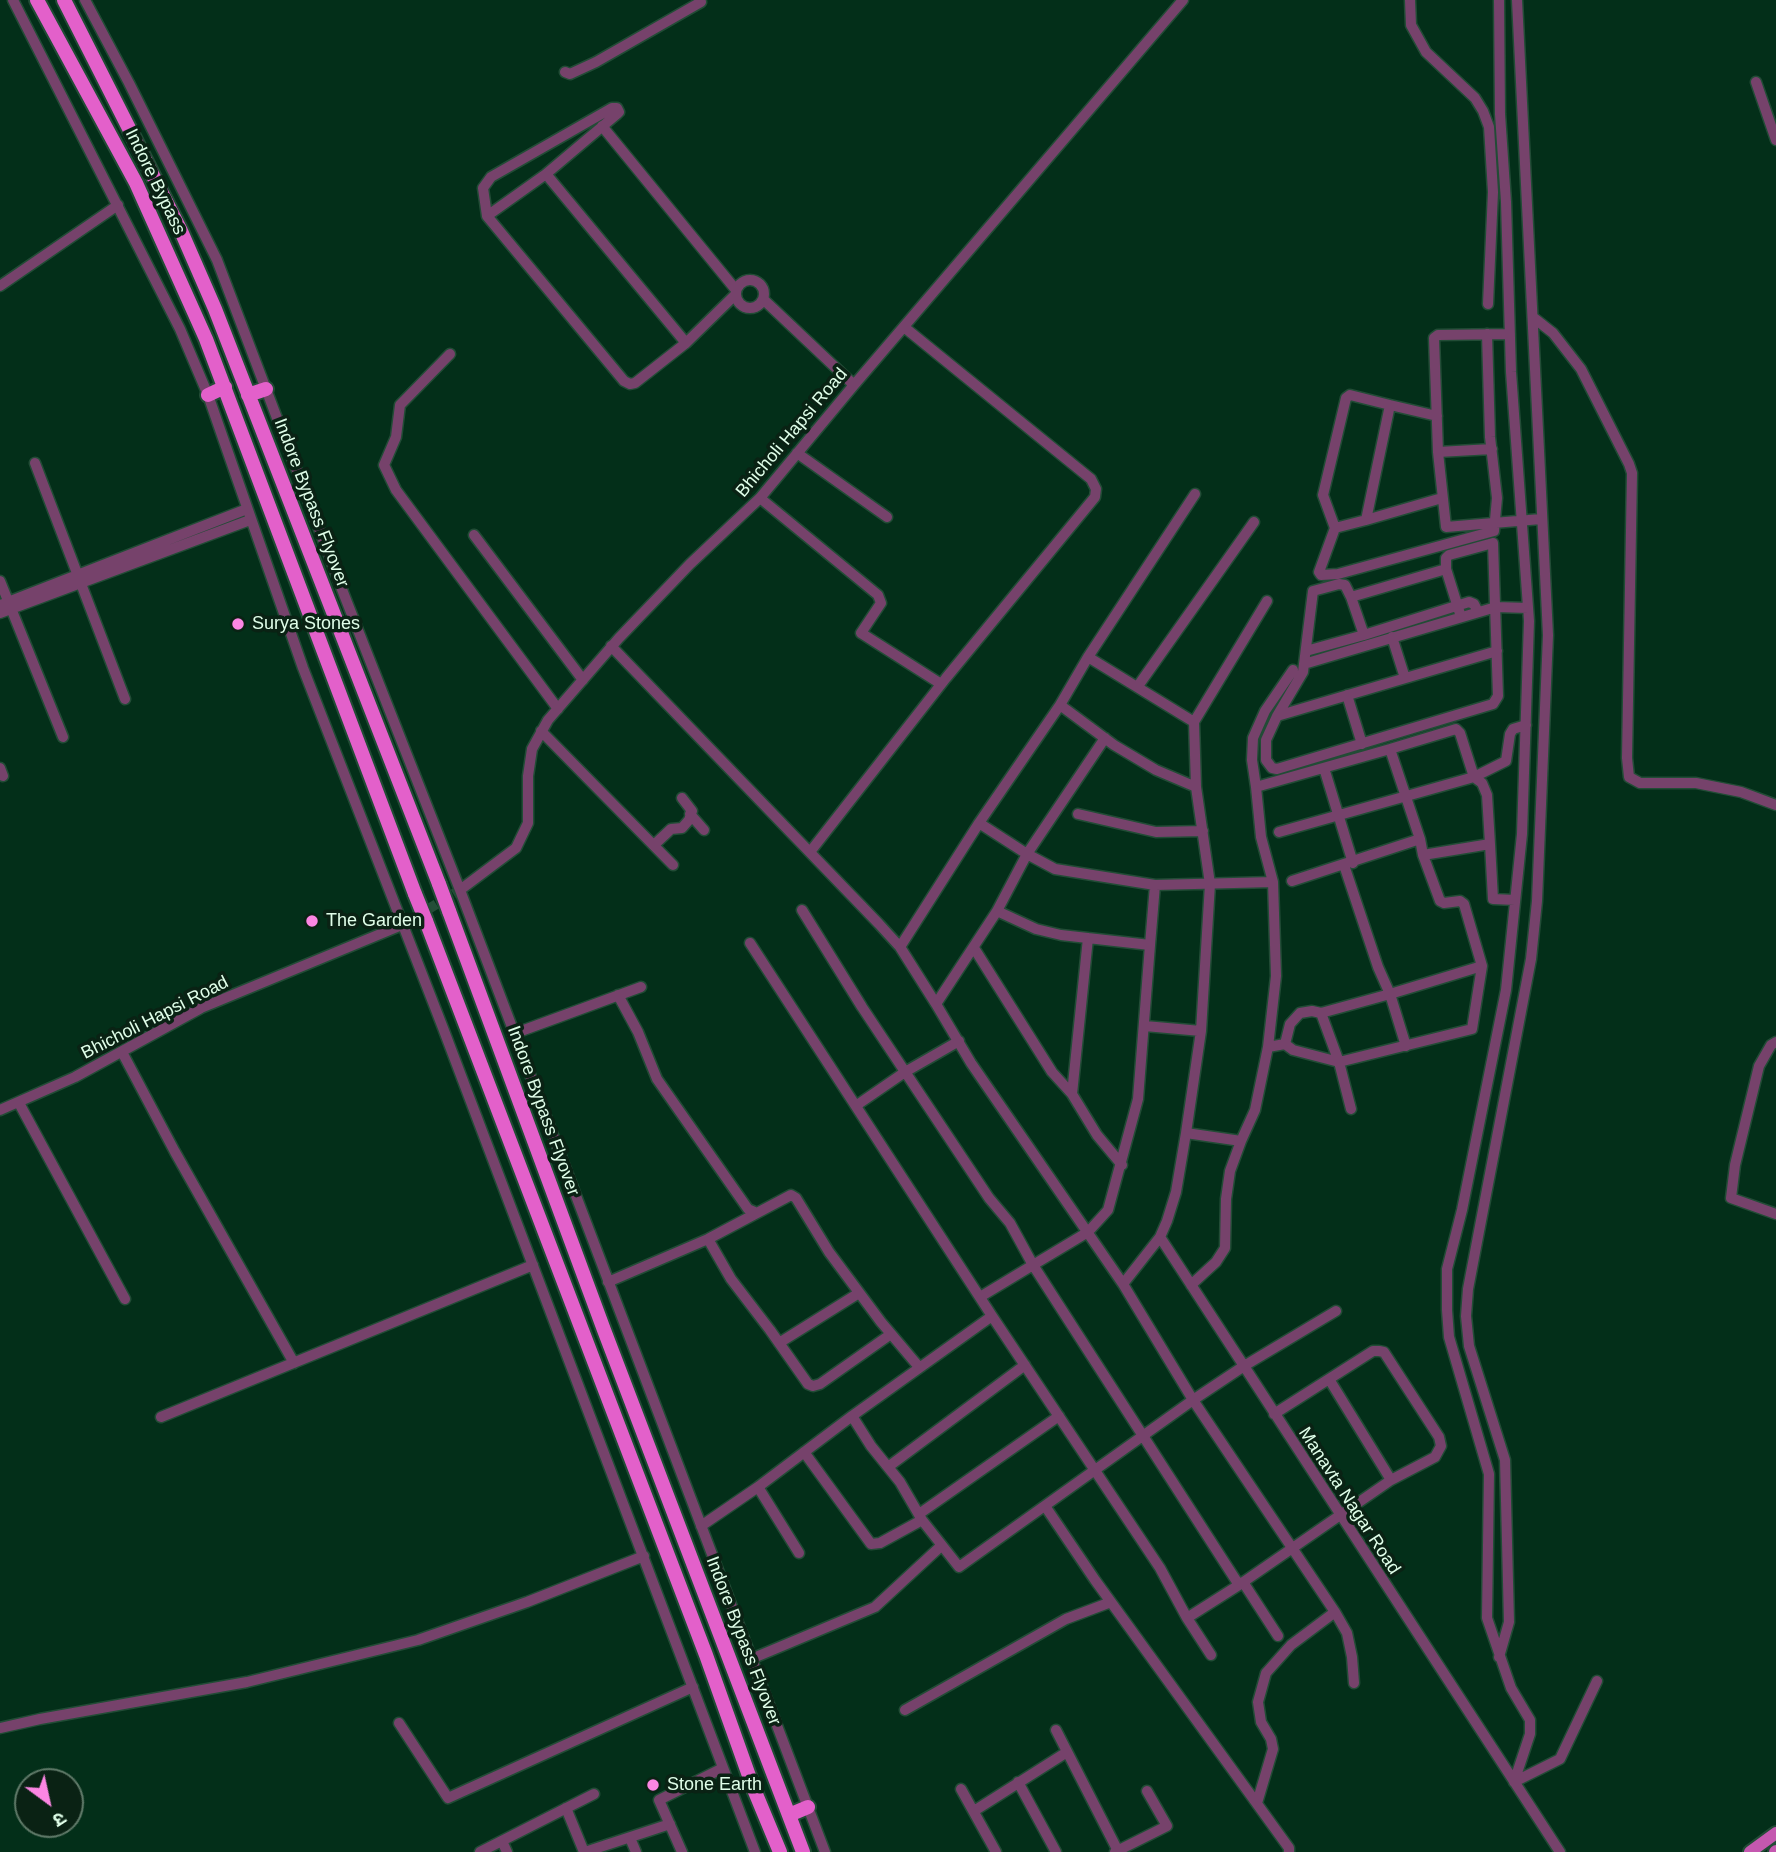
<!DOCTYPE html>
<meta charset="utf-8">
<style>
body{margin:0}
#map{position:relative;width:1776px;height:1852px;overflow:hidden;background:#032f19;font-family:Arial,"Noto Sans Devanagari",sans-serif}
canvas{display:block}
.north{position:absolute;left:14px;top:1768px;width:70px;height:70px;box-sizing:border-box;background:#0a2214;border:2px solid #607a69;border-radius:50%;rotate:147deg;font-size:19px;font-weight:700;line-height:28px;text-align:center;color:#e0fee9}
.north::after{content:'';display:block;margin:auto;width:24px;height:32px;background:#fc86e3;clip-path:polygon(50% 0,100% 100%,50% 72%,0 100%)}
</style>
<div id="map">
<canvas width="1776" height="1852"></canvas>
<div class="north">उ</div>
</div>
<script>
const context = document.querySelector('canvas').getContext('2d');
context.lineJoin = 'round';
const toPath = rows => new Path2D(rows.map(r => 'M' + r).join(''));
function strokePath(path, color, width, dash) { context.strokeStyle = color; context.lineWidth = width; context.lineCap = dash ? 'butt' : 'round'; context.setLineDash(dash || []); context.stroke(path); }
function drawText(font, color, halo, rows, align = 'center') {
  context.font = font + ' Arial,sans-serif'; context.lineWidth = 7; context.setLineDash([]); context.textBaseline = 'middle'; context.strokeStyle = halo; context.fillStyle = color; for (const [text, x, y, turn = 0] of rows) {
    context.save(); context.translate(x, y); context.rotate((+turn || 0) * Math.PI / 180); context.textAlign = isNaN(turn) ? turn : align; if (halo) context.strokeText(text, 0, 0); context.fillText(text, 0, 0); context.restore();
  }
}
strokePath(toPath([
 [402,925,460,890]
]), '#244e38', 10, [10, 5]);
const minor = toPath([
 [13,0,180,329,208,395,303,668,443,1028,755,1852],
 [85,0,129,83,217,260,343,592,460,890,825,1852],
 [1410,0,1411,25,1426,52,1475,98,1483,111,1489,127,1493,192,1488,304],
 [1499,0,1500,114,1506,202,1511,372,1529,621,1522,834,1506,990,1462,1210,1447,1269,1447,1310,1449,1337,1489,1474,1487,1618,1511,1688,1530,1720,1530,1734,1514,1782],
 [565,72,570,74,596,62,701,2],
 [1756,82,1776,140],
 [602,126,736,290],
 [546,174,686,343],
 [487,216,483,188,491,177,612,108,617,108,619,112,617,114,546,174,487,216,624,381,630,384,635,383,686,343,736,294],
 '736 294a14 14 0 1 1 28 0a14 14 0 1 1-28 0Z',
 [0,286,118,205],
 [763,299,854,385],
 [1534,318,1553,333,1581,369,1629,464,1632,473,1627,758,1629,777,1640,783,1696,783,1741,792,1776,805],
 [1510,334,1438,335,1434,338,1438,452,1446,527,1541,519],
 [450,354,400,405,396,437,384,465,396,490,558,709],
 [1437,416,1390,405,1366,520,1335,528,1319,572,1321,575,1338,574,1494,531,1497,498,1490,437,1487,334],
 [1438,452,1492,449],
 [797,453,887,517],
 [35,463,125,699],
 [1195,494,1088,657,1060,705,1114,745,1156,770,1196,787,1210,884,1201,1031],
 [760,498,878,595,881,603,861,633,941,684],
 [1366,520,1442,498],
 [1335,528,1323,495,1346,398,1350,395,1390,405],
 [474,535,583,680],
 [0,581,63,737],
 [1351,597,1345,585,1339,584,1313,591,1303,672,1277,716,1266,740,1266,760,1272,768,1277,769,1493,704,1498,696,1493,543,1449,555,1446,558,1446,569,1461,617],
 [0,605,247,509],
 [0,613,250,520],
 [1364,635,1469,602,1474,604,1478,612],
 [1392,637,1405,678],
 [611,646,879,924,900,947,936,1004,997,911,1036,929,1061,935,1150,945,1155,885,1273,882,1276,976,1268,1047,1255,1110,1241,1141,1186,1133,1176,1192,1167,1221,1160,1237,1123,1284,971,1063,936,1004],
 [1306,651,1364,635,1351,597,1446,569],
 [1088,657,1194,722,1267,601],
 [1304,664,1496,607,1528,608],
 [1138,686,1254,522],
 [1347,695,1362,744],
 [1277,716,1497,651],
 [1194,722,1196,787],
 [541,731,673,865],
 [1390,749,1456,729,1460,733,1474,777,1482,783,1487,795,1490,844,1423,855,1420,839],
 [0,768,3,776],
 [1324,768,1353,863],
 [1256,787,1252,760,1253,738,1265,711,1293,670],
 [690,814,704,830],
 [1078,814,1156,832,1203,831],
 [979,823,1060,705],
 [1279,832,1474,777,1506,761,1510,734,1513,729,1526,725],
 [1490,844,1493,899,1515,900],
 [654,845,671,829,682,828,689,820,692,811,682,798],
 [810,852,946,678,1095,497,1096,489,1091,479,904,327],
 [1344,865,1378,967,1390,994,1482,966,1464,904,1460,901,1444,903,1440,901,1423,855],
 [1273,882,1261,837,1256,787,1390,749,1420,839,1292,881],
 [460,890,516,848,528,823,528,776,532,749,548,720,619,638,690,564,760,498,854,385,1183,0],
 [802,910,862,1007,989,1198,1010,1223,1033,1265,980,1297],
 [997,911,1027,854,1055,869,1155,885],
 [750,943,992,1316,1160,1568,1187,1618,1239,1585],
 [1150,945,1138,1099,1108,1210,1088,1232,1033,1265,1239,1585,1391,1480,1435,1457,1441,1446,1439,1437,1384,1352,1379,1351,1373,1351,1274,1414],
 [900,947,979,823,1027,854,1105,738],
 [974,948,1052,1072,1072,1094,1097,1135,1122,1165],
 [618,995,638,1032,657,1079,748,1209,757,1213,791,1195,796,1198,829,1252,881,1322,919,1367],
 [1321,1013,1339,1062,1351,1109],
 [1145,1026,1201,1031,1186,1133],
 [513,1034,641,987],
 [1776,1042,1771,1045,1759,1066,1735,1165,1731,1198,1776,1214],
 [1285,1044,1293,1050,1339,1062,1472,1029,1482,966],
 [1268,1047,1285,1044,1290,1024,1300,1013,1312,1011,1321,1013,1390,994,1406,1046],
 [122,1052,175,1152,294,1363],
 [1072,1094,1088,938],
 [19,1103,125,1299],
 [857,1105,905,1072,959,1041],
 [0,1110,75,1077,201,1008,402,925],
 [1160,1237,1244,1366,1336,1311],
 [708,1239,731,1279,770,1330,808,1384,813,1386,820,1384,891,1334],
 [608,1282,708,1239,757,1213],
 [1191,1285,1216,1262,1225,1248,1226,1199,1230,1171,1241,1141],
 [779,1343,859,1293],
 [1329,1379,1391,1480],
 [852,1416,871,1446,900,1482,922,1520,959,1567,1193,1400,1123,1284],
 [161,1417,533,1265],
 [804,1452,871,1544,880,1543,922,1520],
 [888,1467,1025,1365],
 [758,1487,799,1553],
 [1045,1506,1095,1580,1289,1848,1289,1852],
 [919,1514,1059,1416],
 [701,1526,758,1487,852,1416,992,1316],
 [1243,1582,1278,1636],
 [1187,1618,1211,1655],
 [1499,1657,1509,1622,1505,1460,1469,1346,1466,1316,1468,1289,1531,959,1537,901,1548,635,1517,0],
 [751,1659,875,1607,941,1546],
 [1354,1683,1352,1657,1347,1633,1335,1612,1193,1400,1244,1366,1560,1852],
 [905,1710,1066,1619,1111,1602],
 [399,1723,448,1798,693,1687],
 [0,1728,40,1719,247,1682,418,1640,527,1602,644,1556],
 [1056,1730,1118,1851],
 [1018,1782,1056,1852],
 [1514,1782,1560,1759,1597,1681],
 [961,1789,996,1852],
 [1257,1803,1273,1749,1271,1739,1261,1722,1258,1702,1266,1673,1291,1645,1335,1612],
 [566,1808,584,1852],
 [974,1811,1067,1752],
 [630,1838,636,1852],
 [502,1841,507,1852],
 [480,1852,594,1794],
 [585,1852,670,1824],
 [682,1852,659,1800,723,1768],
 [1115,1852,1167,1826,1147,1791]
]);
const major = toPath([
 [1750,1852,1776,1833],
 [1775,1852,1776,1851]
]);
const highway = toPath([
 [37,0,136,183,206,339,415,894],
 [64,0,181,231,215,309,439,884],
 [208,395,225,387],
 [248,395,266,389],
 [449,911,604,1330,803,1852],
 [426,921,706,1655,753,1787,780,1852],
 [789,1815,808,1807]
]);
strokePath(minor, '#224c36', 13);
strokePath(major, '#224c36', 16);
strokePath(highway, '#224c36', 18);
strokePath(minor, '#76426b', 10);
strokePath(major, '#c458af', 12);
strokePath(highway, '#e360ca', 14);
const highwayBridge = toPath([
 [439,884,449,911],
 [415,894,426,921]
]);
strokePath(highwayBridge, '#224c36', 18, []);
strokePath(highwayBridge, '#e360ca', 14);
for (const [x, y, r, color] of [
 [238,624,7,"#fc86e3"],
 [312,921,7,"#fc86e3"],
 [653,1785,7,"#fc86e3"]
]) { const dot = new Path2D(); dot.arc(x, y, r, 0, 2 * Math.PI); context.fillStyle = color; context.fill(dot); strokePath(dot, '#0a2214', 2.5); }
drawText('18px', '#e0fee9', '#0a2214', [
 ["Indore Bypass",155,182,64],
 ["Bhicholi Hapsi Road",792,433,-50],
 ["Indore Bypass Flyover",311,503,69],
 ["Bhicholi Hapsi Road",155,1018,-27],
 ["Indore Bypass Flyover",543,1111,70],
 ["Manavta Nagar Road",1349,1501,57],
 ["Indore Bypass Flyover",743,1641,69]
]);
drawText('18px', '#e0fee9', '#0a2214', [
 ["Surya Stones",252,624],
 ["The Garden",326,921],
 ["Stone Earth",667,1785]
], 'left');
</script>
